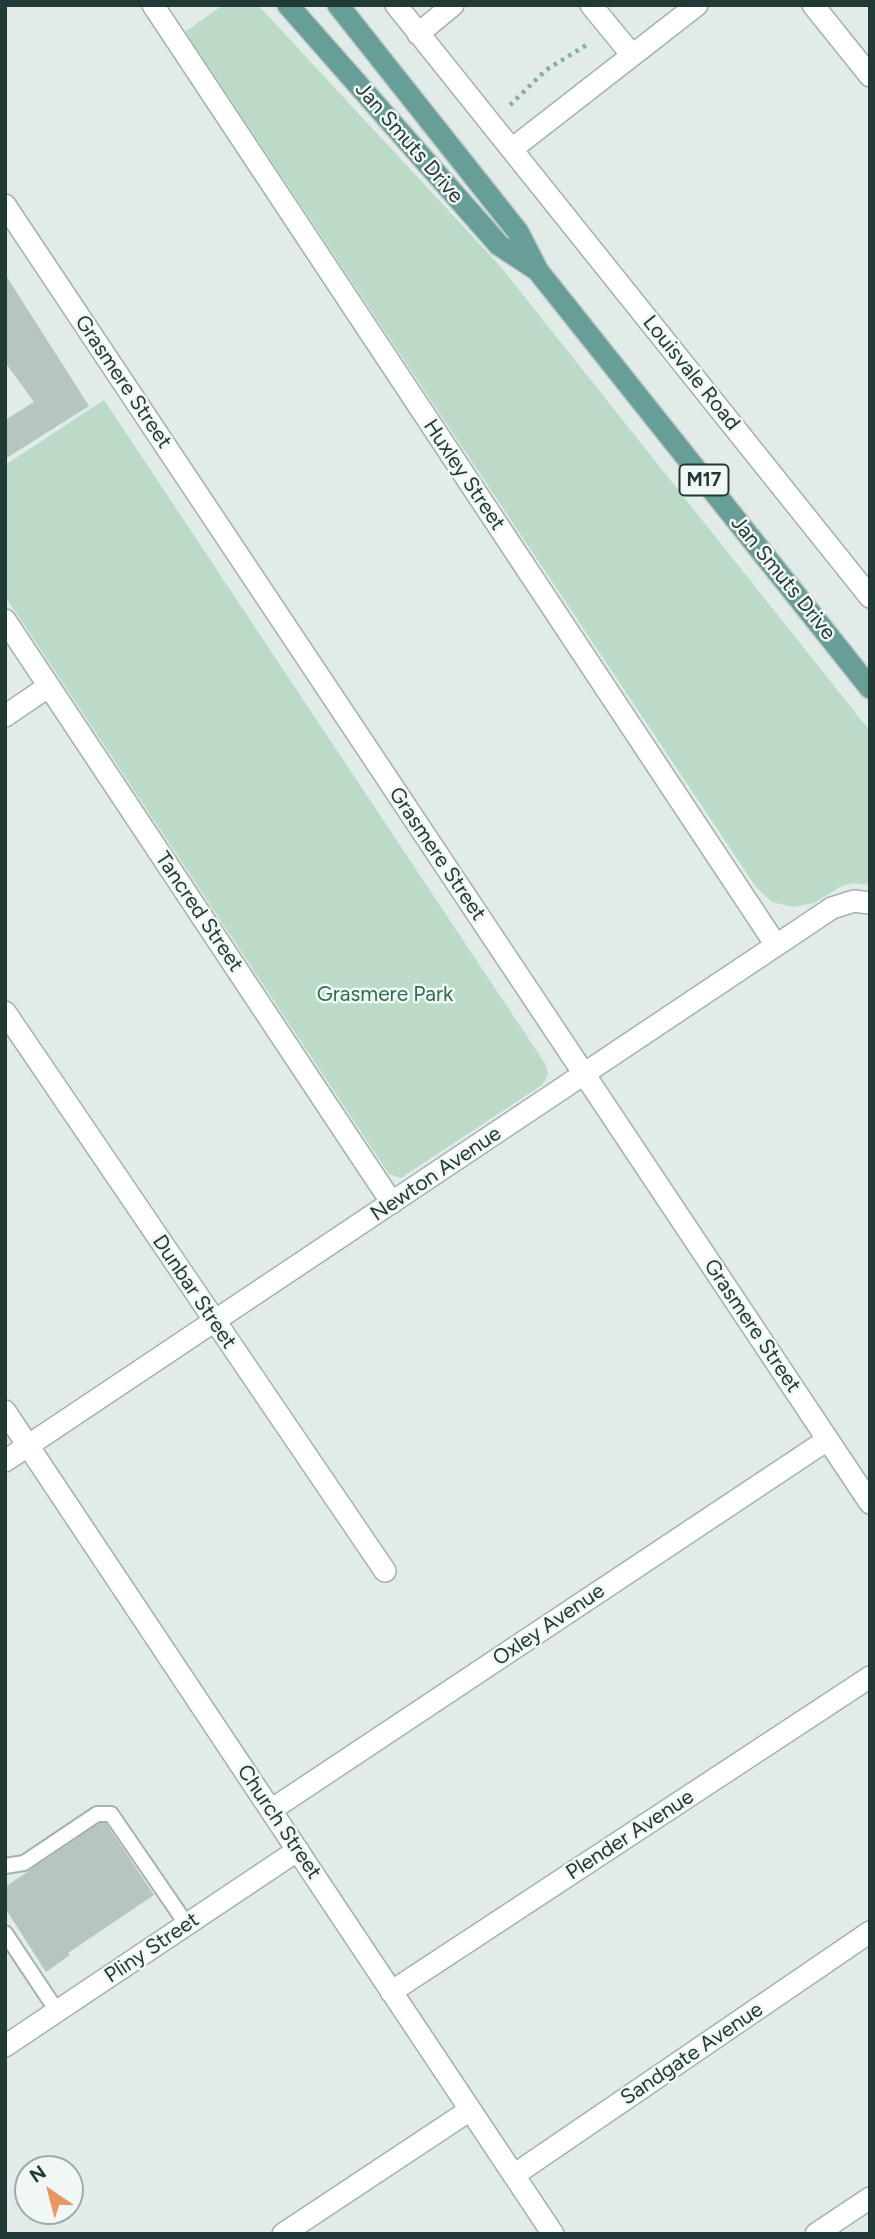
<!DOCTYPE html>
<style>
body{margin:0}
#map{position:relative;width:875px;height:2239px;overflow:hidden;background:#e1ebe8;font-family:Figtree,sans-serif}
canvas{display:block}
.frame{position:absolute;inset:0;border:7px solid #223a37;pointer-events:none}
.north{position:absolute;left:14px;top:2155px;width:70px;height:70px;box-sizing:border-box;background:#f1f7f5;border:2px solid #9eaba9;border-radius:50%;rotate:325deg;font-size:19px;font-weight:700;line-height:28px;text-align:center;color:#223a37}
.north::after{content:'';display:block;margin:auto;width:24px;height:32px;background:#ea9660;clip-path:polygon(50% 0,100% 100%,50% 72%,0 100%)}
</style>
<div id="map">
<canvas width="875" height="2239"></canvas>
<div class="frame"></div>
<div class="north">N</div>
</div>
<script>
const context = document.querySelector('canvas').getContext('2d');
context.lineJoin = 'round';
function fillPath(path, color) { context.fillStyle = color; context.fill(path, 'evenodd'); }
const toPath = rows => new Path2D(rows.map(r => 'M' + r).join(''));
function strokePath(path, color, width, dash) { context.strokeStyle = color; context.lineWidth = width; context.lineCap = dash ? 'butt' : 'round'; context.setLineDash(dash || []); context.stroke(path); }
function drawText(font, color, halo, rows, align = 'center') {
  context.font = font + ' Figtree,sans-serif'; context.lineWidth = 5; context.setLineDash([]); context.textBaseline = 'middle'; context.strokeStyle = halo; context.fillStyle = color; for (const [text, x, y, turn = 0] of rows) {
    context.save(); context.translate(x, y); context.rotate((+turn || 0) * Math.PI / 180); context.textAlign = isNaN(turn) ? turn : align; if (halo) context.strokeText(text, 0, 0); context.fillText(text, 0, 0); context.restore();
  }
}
fillPath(toPath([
 [223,5,258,5,500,266,870,731,870,885,852,883,840,887,814,903,793,907,772,902,756,887,185,32],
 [104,400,546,1065,548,1075,542,1085,401,1178,389,1174,5,596,5,465]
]), '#bbdbc8');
fillPath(toPath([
 [5,274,89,406,5,459,5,420,34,402,5,362],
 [104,1820,154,1895,68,1953,70,1955,46,1972,5,1908,5,1887]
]), '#b7c5c1');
const service = toPath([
 [5,1866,24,1863,97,1814,111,1814,187,1925],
 [5,1933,57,2011]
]);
const minor = toPath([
 [153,5,776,945],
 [396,5,870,597],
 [591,5,632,55],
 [813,5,870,76],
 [418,34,453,5],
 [512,149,697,5],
 [5,205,870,1503],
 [5,620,392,1203],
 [5,716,49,686],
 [5,1012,385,1571],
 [5,1411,553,2234],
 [5,1461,832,908,854,901,870,903],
 [271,1810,827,1440],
 [391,1992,870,1677],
 [5,2046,298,1850],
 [514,2175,870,1932],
 [283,2234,470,2110],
 [816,2234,870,2198]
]);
const primary = toPath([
 [288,5,499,245,537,270],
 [338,5,518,232,538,271,870,688]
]);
strokePath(service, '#a4b2af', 18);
strokePath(minor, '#a4b2af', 24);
strokePath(primary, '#c1c8c7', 24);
strokePath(toPath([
 [510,105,546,70,588,44]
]), '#83ada6', 4.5, [3.5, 5]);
strokePath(service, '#fff', 14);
strokePath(minor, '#fff', 21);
strokePath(primary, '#689e98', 21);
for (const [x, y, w] of [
 [704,480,49]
]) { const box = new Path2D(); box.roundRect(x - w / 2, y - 15.5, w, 31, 5); context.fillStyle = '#f1f7f5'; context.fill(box); strokePath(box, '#223a37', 2); }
drawText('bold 19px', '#223a37', null, [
 ["M17",704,480]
]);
drawText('21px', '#223a37', '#f1f7f5', [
 ["Jan Smuts Drive",409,143,49],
 ["Louisvale Road",691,373,51],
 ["Grasmere Street",123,382,56],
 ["Huxley Street",464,475,56],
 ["Jan Smuts Drive",783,578,51],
 ["Grasmere Street",437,854,56],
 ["Tancred Street",199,912,56],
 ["Newton Avenue",436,1174,-34],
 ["Dunbar Street",194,1292,56],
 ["Grasmere Street",752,1326,56],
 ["Oxley Avenue",549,1625,-34],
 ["Church Street",279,1822,56],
 ["Plender Avenue",630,1835,-33],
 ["Pliny Street",152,1948,-34],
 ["Sandgate Avenue",692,2054,-34]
]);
drawText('21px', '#2f6f51', '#f1f7f5', [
 ["Grasmere Park",385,995]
]);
</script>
